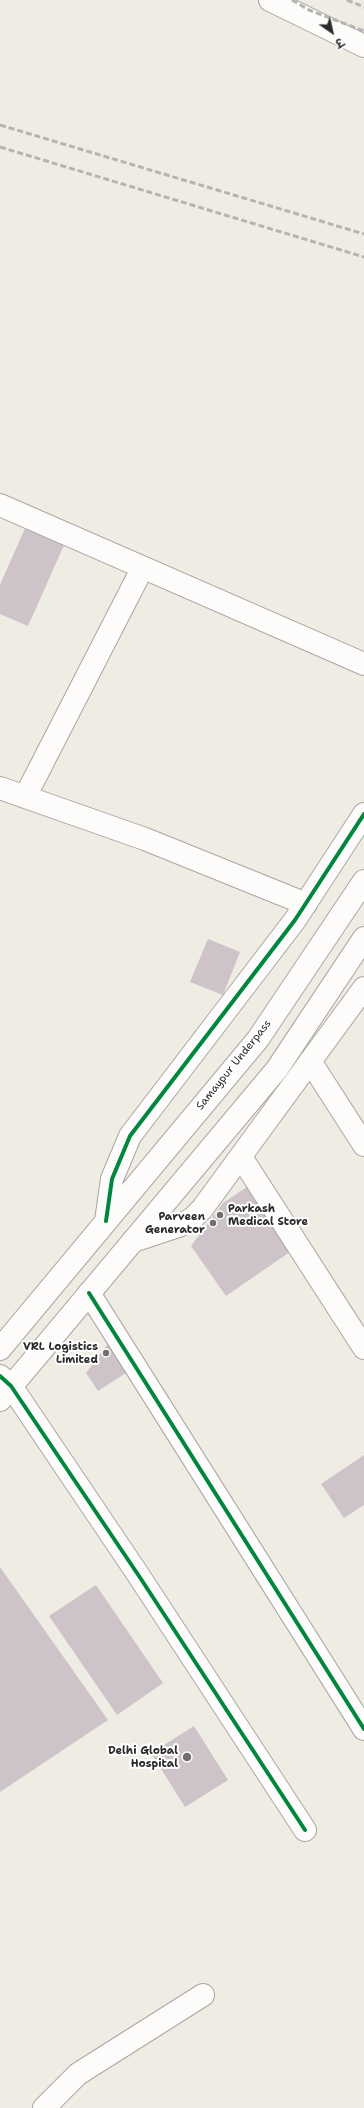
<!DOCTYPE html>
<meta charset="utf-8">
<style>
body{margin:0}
#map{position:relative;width:364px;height:2108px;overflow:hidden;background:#efece3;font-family:"Shantell Sans","Playpen Sans Deva",sans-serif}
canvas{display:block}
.north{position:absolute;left:312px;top:12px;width:40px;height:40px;-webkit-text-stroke:3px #fff;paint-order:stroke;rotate:146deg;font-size:11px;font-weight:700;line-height:16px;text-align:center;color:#2b2b2b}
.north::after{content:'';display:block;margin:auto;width:14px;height:18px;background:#2b2b2b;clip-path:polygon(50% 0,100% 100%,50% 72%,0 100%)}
</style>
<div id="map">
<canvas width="364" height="2108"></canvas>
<div class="north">उ</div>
</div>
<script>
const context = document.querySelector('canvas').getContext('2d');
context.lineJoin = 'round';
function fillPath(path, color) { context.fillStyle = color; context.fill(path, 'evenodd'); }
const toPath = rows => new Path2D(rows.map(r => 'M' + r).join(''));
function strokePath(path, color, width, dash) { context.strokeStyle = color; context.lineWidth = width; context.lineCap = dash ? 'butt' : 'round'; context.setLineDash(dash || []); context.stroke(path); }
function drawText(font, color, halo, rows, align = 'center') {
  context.font = font + ' "Shantell Sans",sans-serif'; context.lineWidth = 4; context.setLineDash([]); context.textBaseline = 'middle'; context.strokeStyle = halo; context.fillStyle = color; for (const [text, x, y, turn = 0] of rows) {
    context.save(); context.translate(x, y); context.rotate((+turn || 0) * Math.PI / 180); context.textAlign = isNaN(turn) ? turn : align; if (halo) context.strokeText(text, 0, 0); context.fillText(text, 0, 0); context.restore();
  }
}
fillPath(toPath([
 [26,526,65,543,28,626,0,614,0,585],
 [208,939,240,952,223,995,190,982],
 [253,1183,297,1247,226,1296,191,1246,223,1203],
 [112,1338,132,1369,98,1391,86,1373],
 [364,1455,364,1505,344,1518,321,1484],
 [0,1567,108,1720,0,1792],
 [96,1585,163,1683,117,1715,49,1616],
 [194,1726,228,1780,185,1807,151,1753]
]), '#cdc3c8');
const minor = toPath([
 [0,505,364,664],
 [0,788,145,839,306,904],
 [25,797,142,569],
 [310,1061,364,1145],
 [241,1157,364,1348],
 [106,1221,112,1179,130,1136,295,920,364,814],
 [133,1241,181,1225,193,1218,202,1209,364,988],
 [89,1293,364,1729],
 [0,1376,11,1386,139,1576,305,1830],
 [44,2108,78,2074,203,1995]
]);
const tertiary = toPath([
 [270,0,364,46]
]);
const secondary = toPath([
 [0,1349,258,1039,364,881],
 [0,1400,277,1069,364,938]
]);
strokePath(minor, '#a9a7a2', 24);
strokePath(tertiary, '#a9a7a2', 24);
strokePath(secondary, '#a9a7a2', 24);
strokePath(minor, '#fdfcfb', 22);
strokePath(tertiary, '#fdfcfb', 22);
strokePath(secondary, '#fdfcfb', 22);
strokePath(toPath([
 [292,0,309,10,364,31],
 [347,0,364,7],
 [0,125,364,234],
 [0,147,364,257]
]), '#b4b4b3', 3, [6, 3]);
strokePath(toPath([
 [106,1221,112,1179,130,1136,295,920,364,814],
 [89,1293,364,1729],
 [0,1376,11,1386,139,1576,305,1830]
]), '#00873e', 4);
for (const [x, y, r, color] of [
 [220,1215,4,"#706f6b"],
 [213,1223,4,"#706f6b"],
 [106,1353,4,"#706f6b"],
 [187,1757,5,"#706f6b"]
]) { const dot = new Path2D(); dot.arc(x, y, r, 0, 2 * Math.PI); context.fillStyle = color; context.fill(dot); strokePath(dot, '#fff', 1.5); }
drawText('11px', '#2b2b2b', '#fff', [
 ["Samaypur Underpass",234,1065,-51]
]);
drawText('bold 11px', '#2b2b2b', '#fff', [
 ["Parkash",228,1209,"left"],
 ["Medical Store",228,1222,"left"],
 ["Parveen",205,1217],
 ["Generator",205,1230],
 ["VRL Logistics",98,1347],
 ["Limited",98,1360],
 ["Delhi Global",178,1751],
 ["Hospital",178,1764]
], 'right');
</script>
